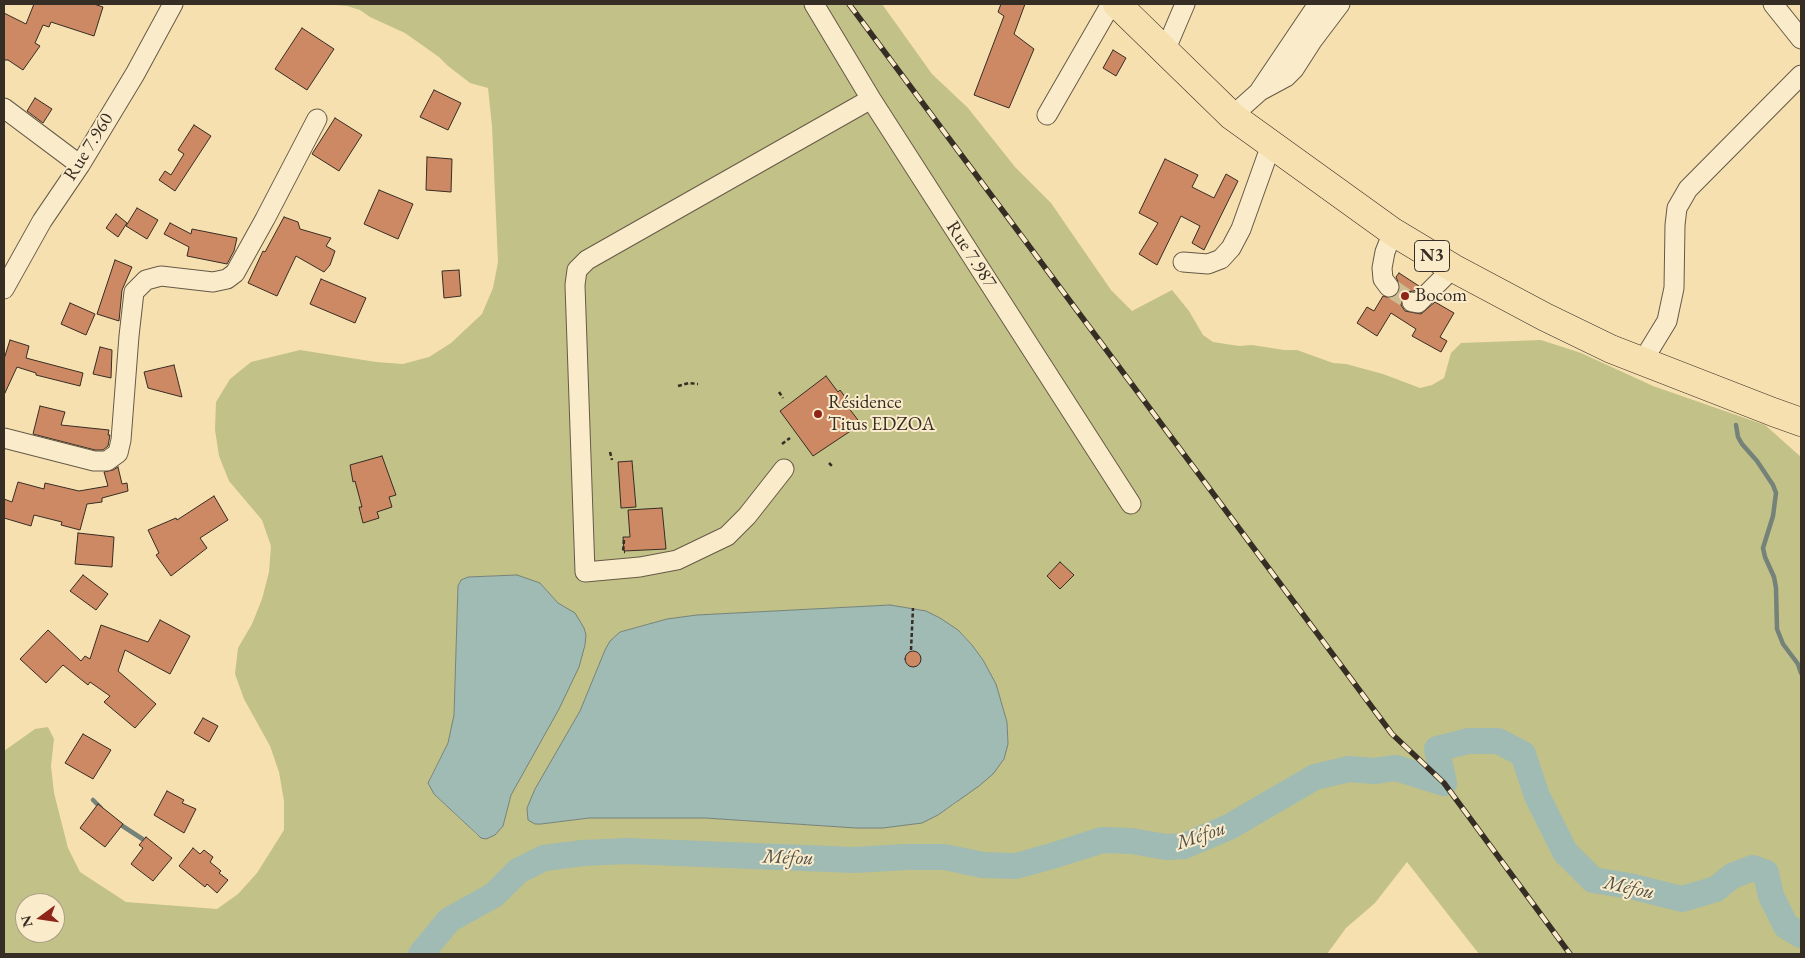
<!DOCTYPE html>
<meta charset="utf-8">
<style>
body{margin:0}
#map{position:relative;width:1805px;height:958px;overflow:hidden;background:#f7e0af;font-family:"EB Garamond",serif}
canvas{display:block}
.frame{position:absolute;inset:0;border:5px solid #362d24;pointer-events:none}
.north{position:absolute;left:15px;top:893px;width:50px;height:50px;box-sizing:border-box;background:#faebcb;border:1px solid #ac9f88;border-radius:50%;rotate:256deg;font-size:14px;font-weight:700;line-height:20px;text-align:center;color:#362d24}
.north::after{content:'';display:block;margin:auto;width:18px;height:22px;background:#8f2418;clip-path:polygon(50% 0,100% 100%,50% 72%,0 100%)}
</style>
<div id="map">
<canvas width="1805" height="958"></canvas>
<div class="frame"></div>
<div class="north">N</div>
</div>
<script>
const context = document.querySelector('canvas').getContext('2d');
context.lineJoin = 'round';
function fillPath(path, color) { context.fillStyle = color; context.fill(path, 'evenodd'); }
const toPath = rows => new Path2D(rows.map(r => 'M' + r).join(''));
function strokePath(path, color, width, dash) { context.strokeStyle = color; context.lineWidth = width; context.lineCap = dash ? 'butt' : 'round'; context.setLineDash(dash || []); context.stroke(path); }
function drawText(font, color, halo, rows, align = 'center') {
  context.font = font + ' "EB Garamond",serif'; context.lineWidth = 4; context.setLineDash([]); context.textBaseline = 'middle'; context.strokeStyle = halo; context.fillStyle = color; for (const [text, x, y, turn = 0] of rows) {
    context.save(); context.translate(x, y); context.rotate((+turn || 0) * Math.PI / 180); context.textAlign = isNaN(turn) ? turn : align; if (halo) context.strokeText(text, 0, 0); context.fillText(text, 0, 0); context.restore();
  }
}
fillPath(toPath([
 [322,4,882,4,932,74,968,108,1015,167,1051,203,1111,290,1132,311,1172,290,1189,311,1203,335,1213,342,1239,346,1252,345,1284,350,1297,350,1333,363,1346,364,1383,374,1420,388,1432,385,1444,378,1451,353,1461,343,1541,340,1581,353,1653,386,1765,425,1801,457,1801,954,1479,954,1407,862,1375,903,1346,928,1327,954,4,954,4,751,35,729,48,727,54,739,51,766,54,793,68,848,80,872,126,902,217,909,238,894,257,873,284,830,284,801,279,772,270,746,244,699,235,674,238,648,252,624,262,599,269,572,271,546,262,520,229,481,219,456,215,430,216,402,230,379,251,362,300,350,376,362,403,364,429,357,451,343,482,314,493,288,498,262,492,126,488,88,470,83,448,66,439,57,405,33,370,17,360,10,347,6],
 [517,575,540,583,558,603,575,614,519,779,511,795,503,826,478,836,434,794,429,780,448,743,454,715,458,586,461,580,468,577],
 [890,605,926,611,958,630,972,645,983,660,996,685,1007,722,1008,744,956,803,938,815,922,823,883,828,856,828,705,818,589,818,541,824,528,820,527,808,535,790,580,711,605,650,610,641,620,632,667,619,697,615],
 [25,903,55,903,55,933,25,933]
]), '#c2c187');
const water = toPath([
 [517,575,540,583,558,603,575,613,584,628,586,635,585,645,579,667,559,709,511,795,503,826,495,835,486,839,481,838,434,794,428,783,448,743,454,715,458,586,461,580,468,577,517,575],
 [890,605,926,611,940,618,958,630,972,645,983,660,996,684,1007,722,1008,744,1004,759,993,774,979,786,938,815,922,823,883,828,856,828,705,818,589,818,541,824,535,824,528,820,527,808,535,789,580,711,605,650,610,641,620,632,667,619,697,615,890,605]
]);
fillPath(water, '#9fbbb4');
strokePath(water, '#75827a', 1);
strokePath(toPath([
 [1736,425,1738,437,1742,444,1757,461,1773,485,1776,493,1773,516,1763,548,1765,557,1774,577,1776,588,1777,629,1783,644,1798,664,1801,673],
 [93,800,101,808],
 [118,823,147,842]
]), '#75827a', 4.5);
strokePath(toPath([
 [421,954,449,920,494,895,518,871,544,858,583,853,627,851,854,860,906,857,944,857,983,865,1016,866,1052,856,1102,840,1132,841,1166,847,1184,846,1229,827,1315,777,1349,769,1374,771,1396,768,1444,783,1437,749,1468,741,1498,741,1523,754,1537,796,1565,852,1593,880,1630,886,1682,899,1716,889,1732,876,1753,868,1766,873,1771,896,1786,926,1801,935]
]), '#9fbbb4', 26);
const building = toPath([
 [34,4,94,4,103,7,94,36,51,22,49,27,43,25,35,43,40,46,23,70,8,60,4,60,4,13,26,24,34,4],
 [1001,4,1025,4,1014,34,1034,49,1009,108,974,95,1004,16,998,12,1001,4],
 [302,28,334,49,307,90,275,69,302,28],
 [1113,50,1126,58,1116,76,1103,68,1113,50],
 [434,90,461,103,448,130,420,117,434,90],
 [35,98,52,109,43,123,27,111,35,98],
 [335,118,362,135,339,171,312,154,335,118],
 [194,125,211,136,175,191,159,180,165,171,171,175,184,154,178,150,194,125],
 [427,157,452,159,451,192,426,190,427,157],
 [1165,159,1198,175,1192,187,1214,198,1226,174,1238,181,1204,250,1192,243,1200,226,1181,216,1157,265,1139,254,1158,223,1139,213,1165,159],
 [379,190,413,204,398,239,364,224,379,190],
 [137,208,158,220,147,239,126,226,137,208],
 [116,214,127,223,118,237,106,228,116,214],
 [284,217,298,222,300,229,331,238,326,246,335,251,330,265,324,272,296,256,277,296,248,283,263,251,265,252,284,217],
 [170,223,191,234,192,229,237,238,234,251,227,264,187,256,189,247,164,234,170,223],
 [115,260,132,267,122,290,119,321,97,314,115,260],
 [459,270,461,296,444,298,442,271,459,270],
 [1399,273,1419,286,1414,291,1408,292,1403,295,1401,305,1405,311,1421,314,1435,302,1454,313,1440,337,1447,341,1441,352,1412,336,1416,329,1391,313,1377,336,1357,323,1367,307,1374,311,1383,296,1390,298,1396,296,1400,286,1396,277,1399,273],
 [321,279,366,298,355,323,310,304,321,279],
 [70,303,95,314,86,335,61,324,70,303],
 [10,340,29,346,26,358,83,373,80,386,36,375,36,373,17,367,4,395,4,359,10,340],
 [100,347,112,350,111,378,93,374,100,347],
 [174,365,182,397,148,388,144,372,174,365],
 [826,376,838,392,840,390,851,405,848,407,861,424,813,456,780,411,826,376],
 [40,406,65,412,61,425,109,430,108,435,110,435,108,446,103,450,95,450,33,434,40,406],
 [382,456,396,495,389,497,392,507,377,512,379,518,363,523,359,507,362,507,355,481,353,482,350,465,382,456],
 [632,461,636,507,621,508,618,462,632,461],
 [118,467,122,484,127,483,128,491,102,498,102,502,87,504,80,530,61,525,62,522,34,515,31,526,4,518,4,499,12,502,18,482,44,489,45,483,79,491,108,486,104,472,113,470,118,467],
 [214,496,228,520,200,538,207,548,171,576,156,555,159,553,148,530,176,518,177,520,214,496],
 [662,508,666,549,624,551,623,537,630,537,628,510,662,508],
 [78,533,114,537,112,567,75,564,78,533],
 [1060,562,1074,575,1060,589,1047,576,1060,562],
 [83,575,108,594,96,610,70,591,83,575],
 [160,620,190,636,170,674,125,650,118,671,156,704,135,728,104,702,110,696,90,682,88,685,63,665,46,683,20,659,48,630,81,661,85,656,90,659,101,625,148,642,160,620],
 '905 659a8 8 0 1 1 16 0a8 8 0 1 1-16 0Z',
 [203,718,218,726,209,742,194,733,203,718],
 [83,734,111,750,93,779,65,763,83,734],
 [167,791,184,800,182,803,196,809,184,833,154,815,167,791],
 [98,804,123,824,105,847,80,828,98,804],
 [146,837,172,858,153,881,131,864,143,848,139,845,146,837],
 [193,848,200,854,204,850,213,857,210,862,221,871,219,873,228,880,217,893,207,884,205,887,179,866,193,848]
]);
fillPath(building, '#cd8864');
strokePath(building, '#362d24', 1);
strokePath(toPath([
 [1389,287,1412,302]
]), '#d0bc93', 19, [19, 9]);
const minor = toPath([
 [814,4,871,99,1131,504],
 [1773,4,1801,39],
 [1165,51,1185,4],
 [1260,90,1318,4],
 [4,108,80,165],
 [1047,115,1111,4],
 [1232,116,1260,91,1286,77,1294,69,1312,41,1340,4],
 [1183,262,1208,264,1221,259,1231,248,1241,229,1271,145],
 [1389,287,1383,279,1382,268,1385,252,1393,232],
 [4,289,42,221,80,165,135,74,173,4],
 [1412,302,1418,303,1453,268],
 [1642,362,1667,321,1674,288,1675,225,1677,208,1688,189,1801,75],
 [4,438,94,461,107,461,118,453,121,440,129,336,134,292,146,280,161,276,213,282,227,279,235,273,265,219,317,119],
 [784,469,747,516,727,536,677,560,640,567,585,572,575,285,577,270,587,260,871,99]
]);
const highway = toPath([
 [1117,4,1232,116,1393,232,1453,268,1545,317,1611,349,1773,412,1801,422]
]);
strokePath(minor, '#665a47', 21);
strokePath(highway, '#362d24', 29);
strokePath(toPath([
 [678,386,689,383,698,384],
 [779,392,783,398],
 [782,444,790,438],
 [610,452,612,460],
 [829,463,833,467],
 [624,540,623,552,625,552],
 [911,650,913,608]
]), '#362d24', 2.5, [4, 2.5]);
strokePath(minor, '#faebcb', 19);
strokePath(highway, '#f7e0af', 28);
const rail = toPath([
 [849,4,1392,734,1444,783,1570,954]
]);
strokePath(rail, '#362d24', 5.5);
strokePath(rail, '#faebcb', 4, [11]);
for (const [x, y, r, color] of [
 [1405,296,5,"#8f2418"],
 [818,414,5,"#8f2418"]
]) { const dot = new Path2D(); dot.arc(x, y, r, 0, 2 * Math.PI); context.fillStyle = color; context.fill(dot); strokePath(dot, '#faebcb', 2); }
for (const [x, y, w] of [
 [1432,256,35]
]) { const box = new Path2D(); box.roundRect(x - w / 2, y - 15.5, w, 31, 4); context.fillStyle = '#faebcb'; context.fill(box); strokePath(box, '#362d24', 1); }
drawText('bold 18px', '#362d24', null, [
 ["N3",1432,256]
]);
drawText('19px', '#362d24', '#faebcb', [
 ["Rue 7.960",89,147,-58],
 ["Rue 7.987",971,255,57]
]);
drawText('19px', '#362d24', '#faebcb', [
 ["Bocom",1415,296],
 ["Résidence",828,403],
 ["Titus EDZOA",828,425]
], 'left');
drawText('italic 20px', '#505048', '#faebcb', [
 ["Méfou",1201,836,-19],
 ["Méfou",788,858,2],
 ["Méfou",1629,888,12]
]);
</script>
